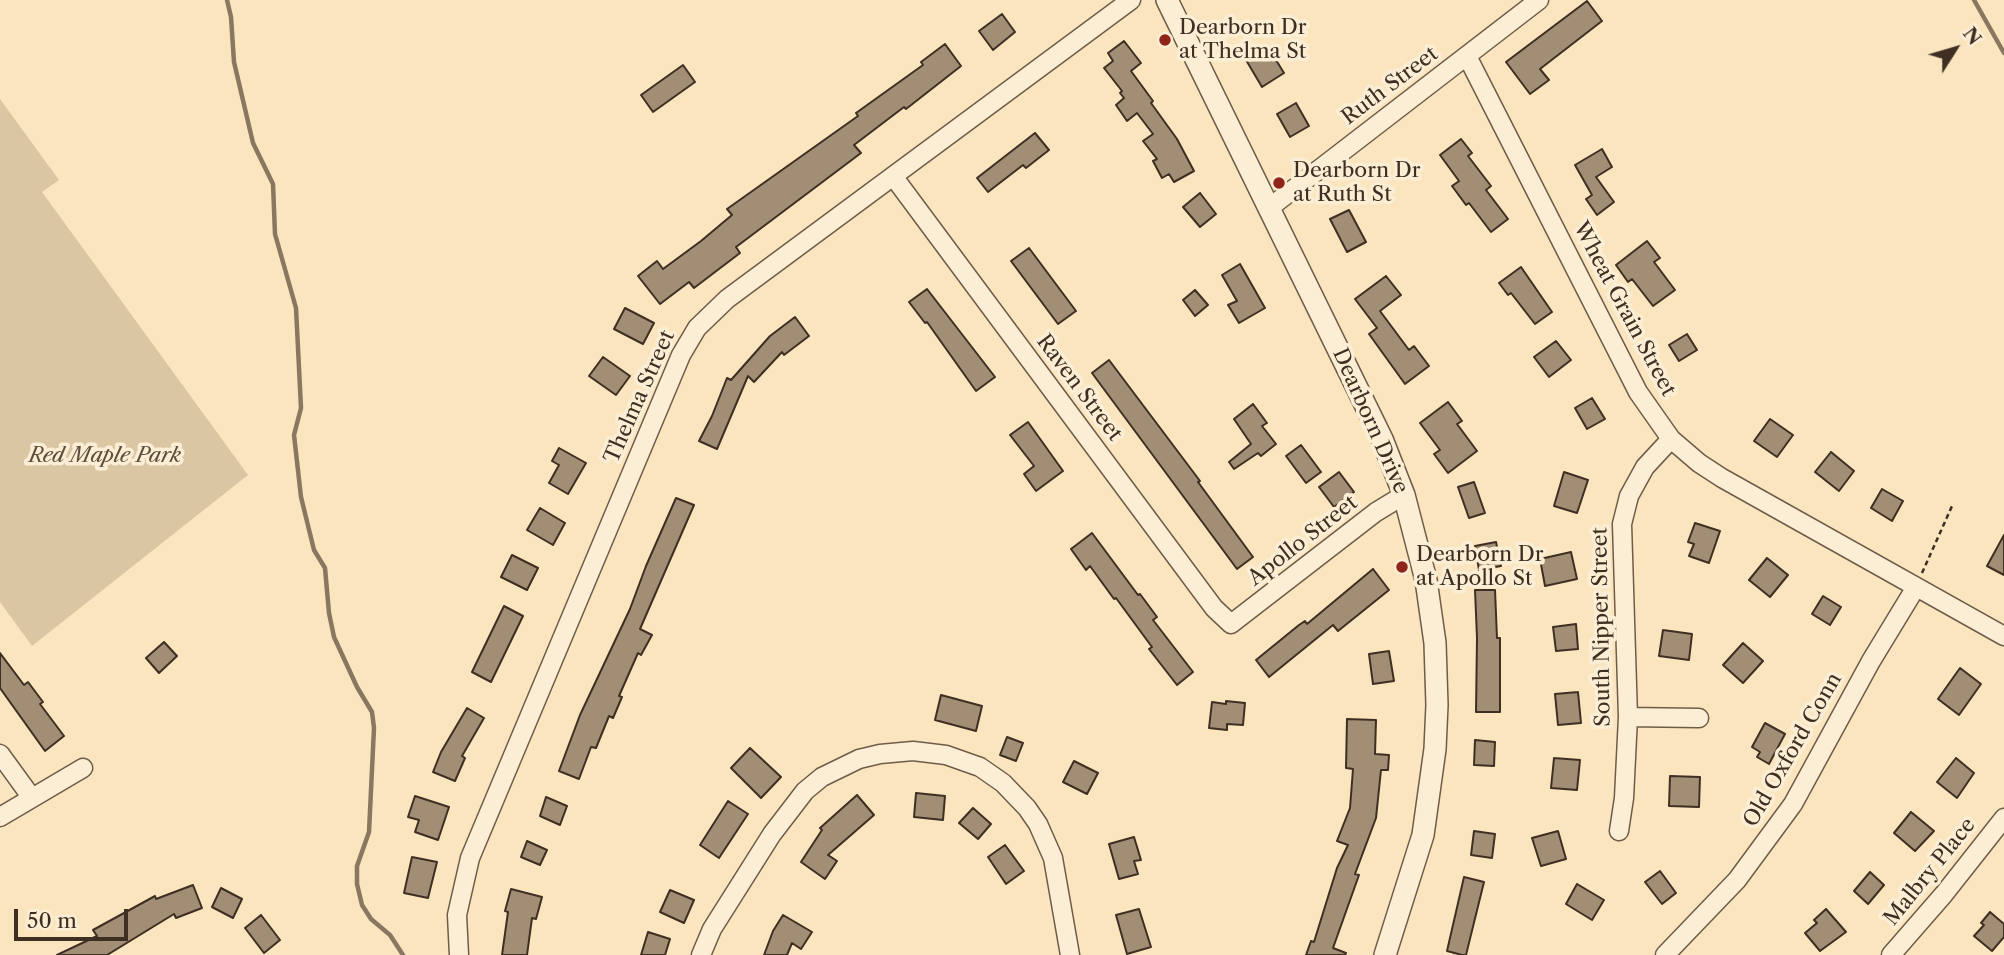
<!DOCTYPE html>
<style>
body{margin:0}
#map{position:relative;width:2004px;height:955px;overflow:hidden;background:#fbe5bf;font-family:"Libre Caslon Text",serif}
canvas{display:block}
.north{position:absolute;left:1920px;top:14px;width:70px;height:70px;-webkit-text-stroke:5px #fceed5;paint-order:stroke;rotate:53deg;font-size:19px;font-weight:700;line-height:28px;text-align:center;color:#3f2f22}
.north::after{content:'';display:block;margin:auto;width:24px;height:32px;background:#3f2f22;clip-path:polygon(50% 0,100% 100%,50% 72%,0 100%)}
.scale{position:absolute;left:14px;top:909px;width:114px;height:32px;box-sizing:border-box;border:4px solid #3f2f22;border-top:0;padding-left:9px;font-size:21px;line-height:24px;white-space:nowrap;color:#3f2f22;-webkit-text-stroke:5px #fceed5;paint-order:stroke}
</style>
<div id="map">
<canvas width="2004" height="955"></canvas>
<div class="north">N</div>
<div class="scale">50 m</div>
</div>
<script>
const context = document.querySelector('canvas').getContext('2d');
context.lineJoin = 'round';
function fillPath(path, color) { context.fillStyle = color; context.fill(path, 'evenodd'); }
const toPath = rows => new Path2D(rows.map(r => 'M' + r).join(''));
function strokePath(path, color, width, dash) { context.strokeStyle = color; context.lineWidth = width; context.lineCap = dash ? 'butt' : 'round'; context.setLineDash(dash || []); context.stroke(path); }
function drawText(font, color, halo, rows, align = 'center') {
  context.font = font + ' "Libre Caslon Text",serif'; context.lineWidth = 7; context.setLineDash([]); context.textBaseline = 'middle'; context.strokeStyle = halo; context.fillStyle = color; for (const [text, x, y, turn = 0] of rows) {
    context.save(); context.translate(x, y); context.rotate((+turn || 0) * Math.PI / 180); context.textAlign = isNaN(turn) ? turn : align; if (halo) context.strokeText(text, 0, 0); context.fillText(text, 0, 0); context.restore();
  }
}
fillPath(toPath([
 [0,99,59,180,42,192,248,475,32,646,0,602]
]), '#dbc6a4');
strokePath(toPath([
 [227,0,231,17,234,62,253,143,273,184,275,234,296,308,301,408,294,435,301,497,314,550,325,568,329,613,334,637,357,687,372,712,374,728,369,832,357,866,357,884,362,905,371,919,390,935,403,955],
 [1974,0,2004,53]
]), '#897760', 4.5);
const building = toPath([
 [1587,1,1602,21,1540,69,1549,80,1530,94,1506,62,1587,1],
 [1002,14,1015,32,993,50,979,31,1002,14],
 [1124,41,1141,63,1131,71,1153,101,1151,103,1177,139,1194,171,1174,182,1169,174,1162,178,1153,161,1157,159,1143,141,1153,134,1137,113,1127,121,1116,105,1124,98,1120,93,1122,91,1104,68,1113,61,1108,53,1124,41],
 [945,44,961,66,906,109,904,107,854,145,861,153,736,247,740,253,694,288,689,282,660,304,638,276,657,261,663,269,701,241,732,215,727,209,858,116,856,113,923,65,921,62,945,44],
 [1268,47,1284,73,1262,87,1246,60,1268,47],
 [683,65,695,82,653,112,641,95,683,65],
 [1296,103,1309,126,1290,137,1277,114,1296,103],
 [1035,133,1049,150,1026,168,1023,165,988,192,977,178,1035,133],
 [1461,139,1472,153,1468,156,1491,186,1486,190,1508,219,1491,232,1469,203,1466,205,1452,186,1459,181,1440,155,1461,139],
 [1602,149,1612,167,1596,177,1614,202,1597,215,1586,199,1592,195,1575,165,1602,149],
 [1200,193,1216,214,1200,227,1183,207,1200,193],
 [1349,210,1366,242,1347,252,1330,219,1349,210],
 [1647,241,1660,258,1654,262,1675,290,1653,306,1632,279,1628,282,1616,265,1647,241],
 [1029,248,1076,311,1058,324,1011,261,1029,248],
 [1240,264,1265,308,1239,323,1228,305,1237,301,1222,275,1240,264],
 [1521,267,1552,312,1535,324,1511,293,1508,295,1499,283,1521,267],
 [1386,276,1401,295,1380,311,1409,350,1414,346,1429,366,1405,384,1369,334,1377,328,1355,299,1386,276],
 [927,289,995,377,976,391,927,322,925,323,909,302,927,289],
 [1195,290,1208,305,1195,316,1183,300,1195,290],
 [625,308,654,323,643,344,614,329,625,308],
 [795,317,809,336,784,355,782,352,754,382,748,376,717,449,699,441,712,416,727,378,731,380,770,336,795,317],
 [1687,334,1697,350,1679,361,1669,345,1687,334],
 [1556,341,1571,360,1549,377,1534,357,1556,341],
 [603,357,630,376,616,395,589,376,603,357],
 [1109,360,1200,481,1198,482,1253,557,1237,569,1092,373,1109,360],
 [1592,398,1605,419,1587,429,1575,408,1592,398],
 [1448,402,1462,421,1457,424,1477,451,1448,473,1434,454,1440,450,1420,423,1448,402],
 [1253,404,1267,423,1262,426,1276,444,1261,456,1258,453,1234,469,1229,462,1251,444,1234,419,1253,404],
 [1770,419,1793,435,1777,457,1754,441,1770,419],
 [1028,422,1063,471,1036,491,1024,474,1034,466,1010,435,1028,422],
 [1301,445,1321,472,1306,483,1286,456,1301,445],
 [559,448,586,463,568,494,549,483,559,465,552,461,559,448],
 [1831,452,1854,471,1839,491,1815,472,1831,452],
 [1339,472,1354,492,1334,507,1319,487,1339,472],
 [1564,472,1588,480,1577,513,1554,506,1564,472],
 [1474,482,1485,513,1469,518,1458,487,1474,482],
 [1882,489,1903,501,1892,521,1871,508,1882,489],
 [676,498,694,505,640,629,652,635,641,655,638,653,619,696,622,697,613,718,609,716,596,748,591,747,579,779,559,771,580,715,630,609,646,566,676,498],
 [540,508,565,523,553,545,527,530,540,508],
 [1695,523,1720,531,1709,563,1689,556,1694,544,1688,542,1695,523],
 [1092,533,1138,595,1140,594,1157,617,1153,620,1193,672,1177,685,1149,649,1152,647,1116,598,1114,599,1090,566,1086,570,1071,549,1092,533],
 [2004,535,2004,575,1987,566,2004,535],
 [1496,542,1501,566,1479,570,1475,546,1496,542],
 [1571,552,1577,579,1545,586,1540,559,1571,552],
 [512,555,538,568,527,590,501,577,512,555],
 [1767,558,1788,575,1770,597,1749,580,1767,558],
 [1373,569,1389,590,1338,631,1333,625,1269,677,1256,660,1299,625,1305,621,1307,624,1373,569],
 [1475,590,1495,590,1497,638,1500,638,1500,712,1476,712,1477,638,1475,590],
 [1823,596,1841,607,1830,625,1812,614,1823,596],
 [504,606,523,616,491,682,472,672,504,606],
 [1576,624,1578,649,1556,651,1553,627,1576,624],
 [1663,630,1692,634,1689,660,1659,656,1663,630],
 [164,642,177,656,159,673,146,658,164,642],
 [1743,643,1763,661,1743,683,1723,665,1743,643],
 [1389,651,1394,681,1373,684,1369,654,1389,651],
 [0,653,24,685,28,682,43,702,40,704,64,736,45,751,0,688,0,653],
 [1960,668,1981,684,1959,715,1938,699,1960,668],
 [1578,692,1581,723,1558,725,1555,694,1578,692],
 [941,695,982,706,976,731,935,720,941,695],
 [1226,701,1245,703,1243,725,1227,724,1227,730,1209,728,1212,702,1226,704,1226,701],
 [467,708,484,718,462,756,465,758,455,781,433,772,441,752,467,708],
 [1347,719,1376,720,1375,754,1389,755,1388,770,1381,770,1376,818,1355,874,1359,875,1333,948,1346,953,1345,955,1306,955,1311,941,1314,942,1337,868,1348,845,1337,841,1350,808,1353,769,1346,768,1347,719],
 [1765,723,1785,734,1769,764,1757,757,1760,752,1752,747,1765,723],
 [1007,737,1023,743,1016,761,1000,755,1007,737],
 [1475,740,1495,742,1494,766,1474,765,1475,740],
 [750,748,781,777,761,798,731,768,750,748],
 [1554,758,1580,760,1577,790,1551,788,1554,758],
 [1956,758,1974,773,1957,798,1937,782,1956,758],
 [1074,761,1098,773,1087,794,1063,782,1074,761],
 [1670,776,1700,777,1699,807,1669,806,1670,776],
 [916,793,945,796,943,820,914,817,916,793],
 [857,795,874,815,828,855,837,861,825,879,801,862,822,830,820,828,857,795],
 [415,796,449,807,438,840,415,832,419,820,408,817,415,796],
 [546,797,567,806,560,825,540,816,546,797],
 [728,801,748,814,719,858,700,845,728,801],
 [973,808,991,824,978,839,959,823,973,808],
 [1911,812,1934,831,1915,851,1894,833,1911,812],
 [1474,831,1495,834,1492,858,1471,855,1474,831],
 [1558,831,1566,859,1541,866,1532,838,1558,831],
 [1134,837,1141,860,1134,861,1138,874,1119,879,1109,844,1134,837],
 [527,841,547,850,540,865,521,857,527,841],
 [1005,845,1024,871,1006,884,988,857,1005,845],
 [412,857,437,862,428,898,404,893,412,857],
 [1660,871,1676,893,1662,904,1645,882,1660,871],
 [1870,872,1884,885,1868,904,1854,891,1870,872],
 [1464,877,1484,882,1466,955,1462,955,1447,951,1464,877],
 [1577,884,1604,900,1592,920,1566,904,1577,884],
 [193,885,202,908,176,918,174,914,107,955,57,955,97,936,93,930,155,896,156,899,193,885],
 [221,888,242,899,233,918,212,907,221,888],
 [511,889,542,897,536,919,532,918,527,955,502,955,508,912,505,911,511,889],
 [670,890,694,900,684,923,660,912,670,890],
 [1139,909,1151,947,1127,954,1116,915,1139,909],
 [1826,909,1846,932,1820,951,1805,933,1817,923,1814,920,1826,909],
 [1990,912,2004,924,2004,937,1992,951,1974,936,1984,925,1981,923,1990,912],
 [261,915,280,940,264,953,245,928,261,915],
 [783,915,812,932,801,949,792,943,787,955,764,955,773,931,783,915],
 [648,932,670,939,665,955,641,955,648,932]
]);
fillPath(building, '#a18e74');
strokePath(building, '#3f2f22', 2);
const minor = toPath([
 [1467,56,1638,392,1671,439,1699,463,1722,478,2004,636],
 [893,176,1214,608,1231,624,1376,512,1404,495],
 [1269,208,1539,0],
 [1628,717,1699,718],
 [0,754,32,798],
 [0,817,83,768],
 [1619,831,1624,798,1628,717,1622,524,1629,496,1645,467,1671,439],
 [459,955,457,915,470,858,681,355,697,328,727,299,1131,0],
 [701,955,712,929,772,834,805,791,822,777,859,759,880,754,913,751,946,755,980,767,1003,783,1027,808,1038,824,1053,858,1070,955],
 [1665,955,1737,880,1793,804,1871,661,1916,587],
 [1891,955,1944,894,2004,818]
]);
const tertiary = toPath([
 [1167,0,1382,439,1404,495,1426,580,1435,643,1437,705,1435,749,1423,835,1385,955]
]);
strokePath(minor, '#6e5c49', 21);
strokePath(tertiary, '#6e5c49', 24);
strokePath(toPath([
 [1922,573,1952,506]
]), '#3f2f22', 2.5, [5, 3.5]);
strokePath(minor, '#fceed5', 18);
strokePath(tertiary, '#fceed5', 21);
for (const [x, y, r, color] of [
 [1165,40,7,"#8f2418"],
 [1279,183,7,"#8f2418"],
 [1402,567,7,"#8f2418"]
]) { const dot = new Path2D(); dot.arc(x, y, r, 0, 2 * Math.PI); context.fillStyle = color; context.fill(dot); strokePath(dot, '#fceed5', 2.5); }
drawText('21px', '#3f2f22', '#fceed5', [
 ["Dearborn Dr",1179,28],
 ["at Thelma St",1179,52],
 ["Dearborn Dr",1293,171],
 ["at Ruth St",1293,195],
 ["Dearborn Dr",1416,555],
 ["at Apollo St",1416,579]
], 'left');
drawText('21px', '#3f2f22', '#fceed5', [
 ["Ruth Street",1390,86,-37],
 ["Wheat Grain Street",1624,309,62],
 ["Raven Street",1079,388,53],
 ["Thelma Street",640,397,-66],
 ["Dearborn Drive",1370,421,66],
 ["Apollo Street",1303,541,-38],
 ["South Nipper Street",1602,627,-91],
 ["Old Oxford Conn",1793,750,-60],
 ["Malbry Place",1930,872,-51]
]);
drawText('italic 21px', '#5e4d3c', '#fceed5', [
 ["Red Maple Park",105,456]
]);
</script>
